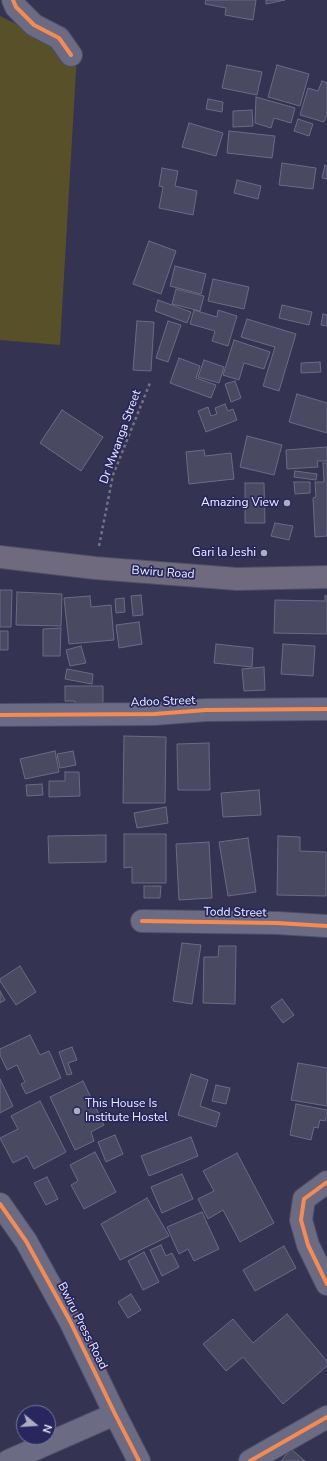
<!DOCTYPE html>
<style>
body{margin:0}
#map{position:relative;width:327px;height:1461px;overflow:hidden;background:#343351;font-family:"Nunito Sans",sans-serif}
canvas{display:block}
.north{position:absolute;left:16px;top:1405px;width:40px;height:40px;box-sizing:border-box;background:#27265e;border:1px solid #76769e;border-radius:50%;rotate:108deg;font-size:11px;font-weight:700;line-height:16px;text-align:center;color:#edeffd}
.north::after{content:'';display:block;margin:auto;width:14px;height:18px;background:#acadc1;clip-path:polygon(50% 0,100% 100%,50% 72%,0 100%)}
</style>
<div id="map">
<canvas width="327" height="1461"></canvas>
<div class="north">N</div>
</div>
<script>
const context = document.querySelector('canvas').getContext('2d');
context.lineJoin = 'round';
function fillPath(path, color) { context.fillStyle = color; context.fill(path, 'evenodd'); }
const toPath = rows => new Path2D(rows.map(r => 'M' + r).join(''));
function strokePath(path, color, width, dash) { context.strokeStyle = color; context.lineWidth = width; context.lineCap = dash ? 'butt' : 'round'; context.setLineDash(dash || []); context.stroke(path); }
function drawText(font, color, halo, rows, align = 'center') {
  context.font = font + ' "Nunito Sans",sans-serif'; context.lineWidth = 3.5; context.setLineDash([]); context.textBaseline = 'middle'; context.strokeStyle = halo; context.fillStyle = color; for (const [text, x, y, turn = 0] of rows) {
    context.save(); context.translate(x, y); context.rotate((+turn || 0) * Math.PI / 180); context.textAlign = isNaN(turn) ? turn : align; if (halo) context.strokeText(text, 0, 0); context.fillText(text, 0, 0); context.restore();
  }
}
fillPath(toPath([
 [0,16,77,54,60,345,0,340]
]), '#575029');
const building = toPath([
 [206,0,256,0,253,20,225,15,226,8,205,4,206,0],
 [266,0,285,0,266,4,266,0],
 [227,65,262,72,257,95,222,88,227,65],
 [277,65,309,74,300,106,268,97,277,65],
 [322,81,327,83,327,114,324,122,300,115,308,88,318,91,322,81],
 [256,97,295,108,291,123,274,118,271,128,255,123,256,97],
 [208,99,223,102,222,112,206,109,208,99],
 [252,110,253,126,233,127,233,111,252,110],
 [298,119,313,124,309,136,294,131,298,119],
 [189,123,223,133,216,156,182,147,189,123],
 [229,131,275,136,272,158,227,153,229,131],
 [282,163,316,168,313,189,279,185,282,163],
 [325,165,327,166,327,179,322,178,325,165],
 [162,168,178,171,175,186,197,191,193,215,159,208,163,187,159,186,162,168],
 [237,180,261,186,258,199,234,193,237,180],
 [149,241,176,251,161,294,133,284,149,241],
 [175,266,206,274,201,294,170,286,175,266],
 [213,279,249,287,244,309,208,301,213,279],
 [176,289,204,296,200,311,172,304,176,289],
 [158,300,191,312,187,323,155,311,158,300],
 [282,305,312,312,309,325,279,318,282,305],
 [194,310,217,317,218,310,237,316,228,346,212,341,215,331,190,324,194,310],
 [323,314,327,315,327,326,321,325,323,314],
 [247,319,296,334,279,391,263,386,275,347,241,337,247,319],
 [137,321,154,322,151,371,133,370,137,321],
 [168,321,181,325,168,362,156,358,168,321],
 [234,340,270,352,264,369,244,363,239,380,223,375,234,340],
 [179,358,200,366,196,378,216,385,211,398,170,383,179,358],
 [204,360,224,367,219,383,198,377,204,360],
 [320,362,321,372,301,373,301,363,320,362],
 [235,381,241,398,231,402,225,384,235,381],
 [297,394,327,403,327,433,289,422,297,394],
 [225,404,228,411,233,409,237,420,206,432,198,411,208,407,211,416,217,414,215,408,225,404],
 [62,410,103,437,81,471,40,443,62,410],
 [247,436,282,445,274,475,240,467,247,436],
 [327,447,327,461,317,461,318,467,287,469,286,450,327,447],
 [204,450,205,456,231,453,234,479,189,484,186,452,204,450],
 [323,463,327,463,327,536,315,537,313,498,316,497,315,482,324,482,323,463],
 [295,471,317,474,316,480,294,477,295,471],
 [294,482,310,482,310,493,295,494,294,482],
 [245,483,264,483,265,523,245,523,245,483],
 [275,523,293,526,289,540,271,536,275,523],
 [0,590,12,590,11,627,0,627,0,590],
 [17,592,62,594,61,626,16,625,17,592],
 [141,595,143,615,133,616,131,596,141,595],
 [90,596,91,607,111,605,114,640,69,644,64,598,90,596],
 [325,596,327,596,327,634,274,633,275,600,325,601,325,596],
 [124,598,125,612,116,613,115,599,124,598],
 [139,622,142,644,119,648,116,625,139,622],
 [61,628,60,656,43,656,43,629,61,628],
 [0,631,8,631,8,650,0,650,0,631],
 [216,644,253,648,252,667,214,663,216,644],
 [283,644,315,646,313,676,281,674,283,644],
 [81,646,86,663,70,666,66,650,81,646],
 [264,667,265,690,244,691,242,669,264,667],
 [67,669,93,674,92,684,65,679,67,669],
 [65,686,103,686,103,708,74,708,75,701,65,701,65,686],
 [124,736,166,737,165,803,123,803,124,736],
 [209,743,210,790,178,790,177,744,209,743],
 [55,751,59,772,25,779,20,759,55,751],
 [73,751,76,765,60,768,57,754,73,751],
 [65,772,79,772,80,796,49,797,49,781,65,781,65,772],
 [42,784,43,795,27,796,26,785,42,784],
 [259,790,261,815,223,817,221,793,259,790],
 [166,807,168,823,137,828,134,813,166,807],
 [124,834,166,834,166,883,132,883,132,867,124,868,124,834],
 [106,835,106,862,49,863,48,836,106,835],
 [278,836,300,837,300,851,326,852,326,896,277,895,278,836],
 [248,838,256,892,228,896,219,842,248,838],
 [209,842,212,898,179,900,176,844,209,842],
 [144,886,161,886,160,898,144,898,144,886],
 [182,943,201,945,192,1004,173,1001,182,943],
 [219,946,236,946,235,1004,203,1003,204,957,218,957,219,946],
 [20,966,36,992,16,1005,0,981,0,979,20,966],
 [0,991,5,1000,0,1003,0,991],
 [282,999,294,1015,283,1023,271,1007,282,999],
 [30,1035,40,1055,49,1051,61,1078,26,1094,21,1084,25,1082,17,1065,7,1070,0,1055,0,1049,30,1035],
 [72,1047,77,1060,68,1063,72,1074,67,1075,59,1052,72,1047],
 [298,1063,327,1068,327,1106,291,1100,298,1063],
 [191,1074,208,1080,200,1106,220,1113,216,1127,178,1115,191,1074],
 [0,1079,13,1106,0,1113,0,1079],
 [83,1081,104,1125,91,1132,94,1141,75,1150,50,1097,83,1081],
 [216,1085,230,1088,226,1104,212,1101,216,1085],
 [40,1101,66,1152,34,1169,27,1156,13,1163,0,1138,18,1129,11,1116,40,1101],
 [296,1104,327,1110,327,1116,325,1121,320,1120,318,1128,314,1127,311,1140,290,1135,296,1104],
 [115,1135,123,1154,106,1162,98,1142,115,1135],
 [191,1137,198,1156,149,1176,141,1156,191,1137],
 [95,1152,116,1192,84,1209,71,1185,78,1181,70,1165,95,1152],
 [237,1153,274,1223,240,1242,223,1210,208,1219,198,1199,214,1191,203,1171,237,1153],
 [182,1174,193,1199,162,1213,151,1187,182,1174],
 [47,1177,58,1199,46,1205,34,1183,47,1177],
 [147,1198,169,1236,120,1260,101,1224,147,1198],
 [202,1212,219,1249,194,1261,188,1249,179,1254,167,1227,202,1212],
 [161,1245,166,1256,172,1253,179,1267,162,1276,150,1250,161,1245],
 [284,1246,296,1268,255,1291,243,1270,284,1246],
 [144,1252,159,1282,143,1290,128,1261,144,1252],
 [131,1294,141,1310,128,1318,118,1302,131,1294],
 [287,1314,327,1361,327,1366,283,1404,243,1357,226,1371,203,1344,233,1319,253,1343,287,1314],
 [291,1449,305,1461,281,1461,291,1449]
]);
fillPath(building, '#494962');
strokePath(building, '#6a6b85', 1);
const minor = toPath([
 [13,0,16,7,34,25,59,38,71,55],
 [0,715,154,714,206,710,327,709],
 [142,921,277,923,327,926],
 [327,1182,304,1199,301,1220,308,1245,327,1284],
 [0,1204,26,1241,70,1321,115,1414,139,1461],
 [8,1461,115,1414],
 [250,1461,327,1417]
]);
const major = toPath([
 [0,557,95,568,237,579,327,577]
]);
strokePath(minor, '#4f4e65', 24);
strokePath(major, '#4f4e65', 24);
strokePath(toPath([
 [99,546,113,475,150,383]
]), '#727287', 2.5, [3, 3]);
strokePath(minor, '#6b6c84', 22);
strokePath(major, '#6f6a7d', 22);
strokePath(toPath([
 [13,0,16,7,34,25,59,38,71,55],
 [0,715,154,714,206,710,327,709],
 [142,921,277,923,327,926],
 [327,1182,304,1199,301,1220,308,1245,327,1284],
 [0,1204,26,1241,70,1321,115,1414,139,1461],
 [250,1461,327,1417]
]), '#f68b52', 4);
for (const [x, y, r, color] of [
 [287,503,4,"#acadc1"],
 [264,553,4,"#acadc1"],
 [77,1111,4,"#acadc1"]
]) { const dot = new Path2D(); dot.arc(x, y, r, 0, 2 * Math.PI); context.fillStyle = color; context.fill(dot); strokePath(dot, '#27265e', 1.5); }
drawText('12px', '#edeffd', '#27265e', [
 ["Dr Mwanga Street",121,437,-70],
 ["Bwiru Road",163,573,4],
 ["Adoo Street",163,702,-2],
 ["Todd Street",235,913,1],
 ["Bwiru Press Road",82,1326,63]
]);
drawText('12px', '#edeffd', '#27265e', [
 ["Amazing View",279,503],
 ["Gari la Jeshi",256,553],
 ["This House Is",85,1104,"left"],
 ["Institute Hostel",85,1118,"left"]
], 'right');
</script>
